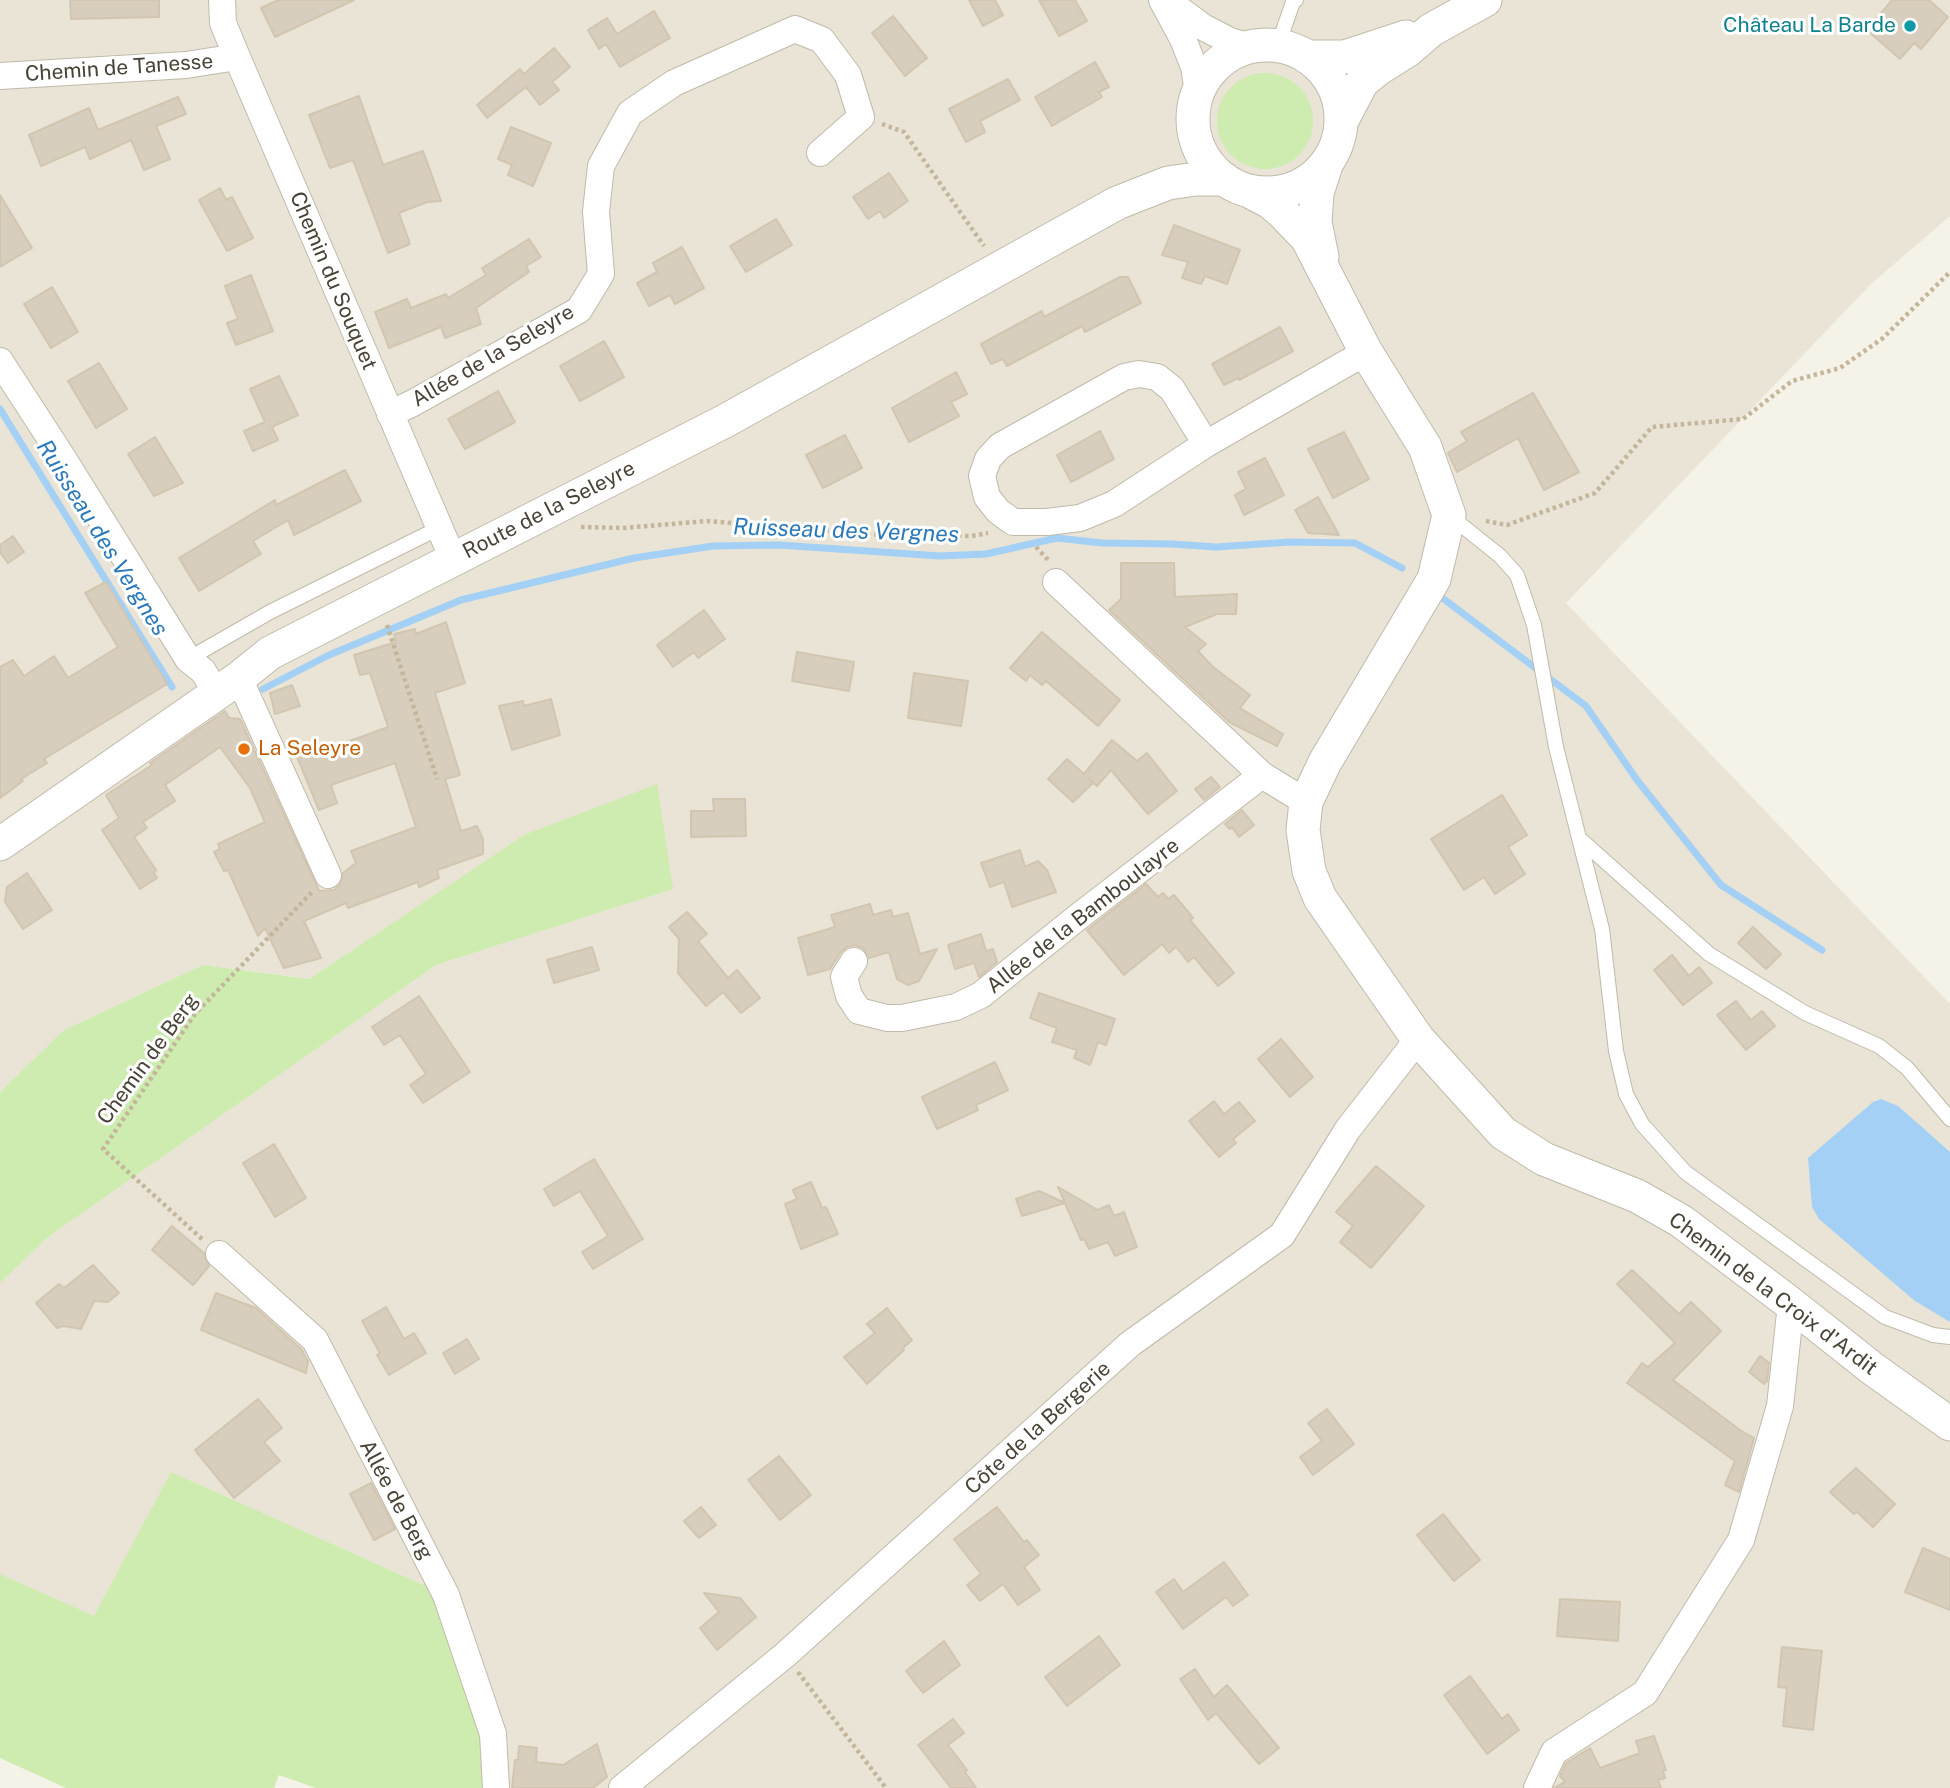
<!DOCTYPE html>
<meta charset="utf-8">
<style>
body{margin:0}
canvas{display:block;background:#f5f2e8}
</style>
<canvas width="1950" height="1788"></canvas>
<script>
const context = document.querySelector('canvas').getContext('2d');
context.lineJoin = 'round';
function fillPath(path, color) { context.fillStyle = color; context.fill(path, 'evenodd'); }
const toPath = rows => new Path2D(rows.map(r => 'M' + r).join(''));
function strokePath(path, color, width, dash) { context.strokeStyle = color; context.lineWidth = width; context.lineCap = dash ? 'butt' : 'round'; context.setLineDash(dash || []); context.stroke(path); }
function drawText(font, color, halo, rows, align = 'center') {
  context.font = font + ' "Public Sans",sans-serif'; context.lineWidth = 6; context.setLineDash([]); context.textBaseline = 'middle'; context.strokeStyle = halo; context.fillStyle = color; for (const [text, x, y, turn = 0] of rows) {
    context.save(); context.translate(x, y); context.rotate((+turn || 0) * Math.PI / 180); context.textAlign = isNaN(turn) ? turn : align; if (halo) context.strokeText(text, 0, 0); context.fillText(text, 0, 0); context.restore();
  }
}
fillPath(toPath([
 [0,0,1950,0,1950,216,1871,284,1566,603,1950,1004,1950,1788,488,1788,435,1590,171,1472,94,1617,0,1574,0,1283,48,1237,436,965,673,889,524,835,309,979,203,965,64,1030,0,1092]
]), '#e9e4d6');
fillPath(toPath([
 '1217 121a48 48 0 1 1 96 0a48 48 0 1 1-96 0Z',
 [657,784,673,889,436,965,48,1237,0,1283,0,1092,64,1030,203,965,309,979,524,835],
 [171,1472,435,1590,485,1740,488,1788,316,1788,279,1775,274,1788,66,1788,0,1758,0,1574,94,1616]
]), '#ceebb0');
fillPath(toPath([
 [1881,1099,1898,1106,1950,1152,1950,1322,1915,1301,1819,1219,1812,1207,1808,1158,1873,1102]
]), '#a3d0f4');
strokePath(toPath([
 [0,409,172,687],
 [1437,594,1586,706,1637,780,1721,885,1822,950],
 [263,689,329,655,461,600,634,558,713,546,779,545,940,556,986,554,1057,538,1102,543,1172,544,1216,547,1290,542,1355,543,1402,568]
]), '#a3d0f4', 7);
const building = toPath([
 [70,0,159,0,159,17,71,19,70,0],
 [278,0,354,0,275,37,261,8,278,0],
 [969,0,995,0,1003,15,983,26,969,0],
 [1039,0,1075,0,1087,21,1059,36,1039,0],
 [1892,0,1929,0,1948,17,1921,49,1914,43,1900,59,1867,30,1892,0],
 [654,11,670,38,620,67,606,44,599,49,588,30,607,18,617,34,654,11],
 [893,16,927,58,905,76,872,33,893,16],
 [554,48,570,67,552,82,559,90,540,105,526,87,487,118,477,105,520,69,524,74,554,48],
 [1095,62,1109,87,1099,92,1102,97,1052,126,1035,97,1095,62],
 [1008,79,1020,100,980,121,985,132,966,142,949,109,1008,79],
 [359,96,383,165,423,151,441,201,427,202,399,213,410,244,388,253,353,160,330,168,309,115,359,96],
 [178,97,186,114,156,126,170,159,144,170,131,140,90,159,85,147,41,166,29,135,89,108,98,130,178,97],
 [511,127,551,143,533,186,508,175,512,165,498,159,511,127],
 [889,173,908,201,884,218,880,211,868,219,853,197,889,173],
 [220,188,226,200,232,197,253,238,227,251,199,200,220,188],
 [0,195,32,248,0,267,0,195],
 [776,219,792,245,746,272,730,246,776,219],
 [1174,225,1240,250,1227,284,1205,276,1201,284,1182,278,1188,262,1162,255,1174,225],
 [529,239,541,257,526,266,529,272,476,308,481,324,445,338,441,327,389,348,375,312,407,299,411,308,446,294,448,298,486,275,482,268,529,239],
 [682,247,704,288,675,304,670,295,649,306,637,283,657,272,653,263,682,247],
 [251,275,273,331,236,345,227,323,238,319,225,286,251,275],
 [1120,277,1128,277,1141,303,1085,332,1082,326,1007,366,1003,359,991,364,981,344,1042,311,1044,317,1120,277],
 [52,287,78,332,51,348,24,304,52,287],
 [1280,327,1293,351,1239,380,1238,378,1224,385,1212,364,1280,327],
 [604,341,624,377,580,401,560,366,604,341],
 [99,363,127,409,96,428,68,381,99,363],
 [956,372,967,394,951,402,959,416,909,442,892,408,956,372],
 [279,376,298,415,272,427,278,440,253,451,244,431,265,422,250,389,279,376],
 [498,391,515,422,465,449,448,419,498,391],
 [1533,393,1579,472,1544,490,1518,438,1457,472,1448,453,1467,441,1461,432,1533,393],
 [1100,431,1114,459,1071,482,1057,455,1100,431],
 [1344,432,1369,479,1333,498,1308,449,1344,432],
 [845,435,862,468,823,488,806,455,845,435],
 [155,437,183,483,154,496,128,454,155,437],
 [1265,458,1284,495,1244,515,1235,495,1246,489,1238,472,1265,458],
 [345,470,361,501,294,535,288,520,253,541,261,554,199,591,179,558,275,500,276,505,345,470],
 [1318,497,1339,535,1308,533,1295,510,1318,497],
 [13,536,24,552,8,563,0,552,0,545,13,536],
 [1121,563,1174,563,1175,597,1237,594,1236,614,1217,614,1185,627,1206,644,1198,651,1213,667,1250,695,1240,708,1283,734,1277,746,1229,722,1109,610,1121,599,1121,563],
 [106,582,167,684,44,759,47,763,21,779,23,781,0,798,0,667,13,660,24,676,54,656,68,678,118,647,85,593,106,582],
 [704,610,725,639,698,658,694,652,673,667,657,645,704,610],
 [446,622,465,683,435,693,460,775,445,779,461,831,477,826,483,839,483,854,437,870,439,878,419,887,418,882,348,908,346,903,304,921,321,958,284,968,265,928,258,936,228,870,224,871,214,852,220,849,218,844,265,822,250,788,220,747,165,785,175,801,143,822,147,828,134,837,156,870,154,873,157,878,140,889,102,830,119,818,106,795,152,765,150,763,225,711,229,718,240,719,319,891,334,890,340,885,343,873,356,863,351,851,416,827,395,763,331,785,337,803,319,810,295,752,313,744,317,753,388,727,370,673,360,675,354,655,396,642,394,634,415,629,416,634,446,622],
 [1042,632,1120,700,1098,726,1046,681,1042,685,1030,675,1026,681,1010,668,1042,632],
 [797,652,854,662,849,691,792,681,797,652],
 [914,673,968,681,961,726,908,718,914,673],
 [292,685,300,706,275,714,270,693,292,685],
 [551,699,560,735,512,750,499,706,523,701,524,706,551,699],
 [1112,740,1137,761,1147,753,1177,791,1148,814,1111,770,1097,786,1088,778,1093,783,1073,802,1048,779,1067,759,1084,774,1112,740],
 [1211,777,1220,787,1204,800,1195,789,1211,777],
 [1502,795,1527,835,1508,847,1525,874,1495,894,1484,877,1464,890,1431,839,1502,795],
 [713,799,745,799,746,836,691,837,691,811,714,811,713,799],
 [1242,810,1254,825,1239,837,1232,827,1230,829,1225,824,1242,810],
 [1020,850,1025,867,1038,861,1047,870,1056,892,1012,907,1004,882,990,887,981,863,1020,850],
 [27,873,52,910,23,929,5,902,7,887,27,873],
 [1146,884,1158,897,1163,893,1168,899,1174,895,1193,918,1190,920,1234,973,1218,986,1194,957,1188,962,1176,947,1169,953,1162,944,1124,975,1087,930,1146,884],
 [870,904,873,915,891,910,893,917,908,913,920,954,937,949,919,981,908,985,897,979,889,952,869,958,863,948,855,945,847,947,841,952,830,969,808,975,798,938,835,927,831,915,870,904],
 [687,912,707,934,698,941,728,978,737,970,760,998,741,1013,723,992,706,1006,678,973,679,939,669,927,687,912],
 [1753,927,1781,954,1766,969,1738,943,1753,927],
 [981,934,986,951,993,949,997,962,979,977,974,963,955,969,948,945,981,934],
 [592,947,599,970,554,983,547,960,592,947],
 [1672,955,1689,976,1699,967,1712,983,1683,1005,1654,970,1672,955],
 [1039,993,1115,1019,1106,1045,1098,1042,1090,1065,1074,1058,1077,1050,1052,1042,1057,1028,1030,1018,1039,993],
 [419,996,470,1072,423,1103,410,1085,426,1074,400,1035,384,1045,372,1027,419,996],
 [1736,1001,1751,1020,1762,1011,1775,1026,1746,1050,1717,1015,1736,1001],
 [1281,1039,1313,1077,1290,1097,1258,1059,1281,1039],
 [995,1062,1008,1090,976,1105,978,1110,937,1129,922,1097,995,1062],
 [1214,1101,1224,1114,1239,1102,1255,1121,1233,1139,1236,1143,1219,1157,1189,1121,1214,1101],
 [274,1144,306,1198,275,1217,243,1163,274,1144],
 [594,1159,643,1239,593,1269,582,1252,608,1236,580,1191,554,1206,544,1189,594,1159],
 [1376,1166,1424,1206,1371,1268,1340,1242,1353,1226,1336,1212,1376,1166],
 [811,1182,822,1208,826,1207,838,1234,801,1249,785,1204,797,1199,793,1190,811,1182],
 [1058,1187,1098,1210,1109,1205,1114,1216,1124,1212,1137,1247,1115,1256,1108,1242,1089,1249,1084,1239,1081,1240,1058,1187],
 [1039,1191,1065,1203,1022,1216,1016,1199,1039,1191],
 [172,1226,204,1253,209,1266,193,1285,152,1250,172,1226],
 [93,1265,119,1293,108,1302,94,1301,81,1329,63,1326,57,1328,36,1303,59,1284,64,1288,93,1265],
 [1632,1270,1679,1314,1691,1302,1721,1331,1673,1380,1740,1430,1754,1438,1739,1492,1725,1485,1735,1461,1627,1383,1642,1363,1648,1367,1675,1343,1617,1284,1632,1270],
 [216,1293,256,1308,302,1350,308,1361,306,1373,201,1330,216,1293],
 [386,1307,404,1339,414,1333,426,1353,389,1375,377,1355,380,1353,362,1321,386,1307],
 [887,1308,912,1340,903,1348,904,1350,867,1384,844,1357,875,1333,867,1324,887,1308],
 [467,1339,479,1359,455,1374,443,1353,467,1339],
 [1760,1356,1769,1363,1767,1381,1764,1384,1749,1372,1760,1356],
 [258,1399,282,1428,264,1442,280,1461,234,1498,195,1450,258,1399],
 [1327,1409,1354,1444,1313,1475,1300,1457,1322,1441,1308,1423,1327,1409],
 [779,1456,811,1495,780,1520,748,1480,779,1456],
 [1856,1468,1895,1504,1873,1527,1857,1512,1854,1514,1830,1492,1856,1468],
 [371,1483,395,1529,374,1540,350,1494,371,1483],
 [701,1507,716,1525,699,1538,684,1521,701,1507],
 [997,1507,1024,1542,1027,1540,1039,1555,1024,1567,1040,1590,1018,1605,1003,1584,980,1601,967,1585,981,1574,954,1539,997,1507],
 [1443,1514,1480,1560,1454,1581,1417,1535,1443,1514],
 [1923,1548,1950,1559,1950,1610,1905,1592,1923,1548],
 [1224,1562,1248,1595,1233,1606,1226,1597,1183,1629,1156,1592,1174,1579,1183,1592,1224,1562],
 [704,1593,740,1598,756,1617,717,1650,700,1628,719,1612,704,1593],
 [1560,1599,1620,1602,1618,1641,1557,1636,1560,1599],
 [1099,1636,1120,1665,1067,1706,1045,1677,1099,1636],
 [944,1641,960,1665,923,1693,906,1671,944,1641],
 [1782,1647,1822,1651,1813,1730,1783,1726,1787,1688,1778,1687,1782,1647],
 [1195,1669,1214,1697,1227,1685,1279,1748,1259,1764,1216,1713,1208,1720,1180,1679,1195,1669],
 [1470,1676,1502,1719,1508,1714,1519,1730,1487,1754,1444,1695,1470,1676],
 [953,1719,964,1733,948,1745,967,1770,965,1772,976,1788,951,1788,918,1745,953,1719],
 [1654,1736,1666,1770,1663,1771,1665,1778,1658,1780,1661,1788,1554,1788,1565,1782,1560,1776,1566,1763,1590,1748,1600,1768,1640,1753,1636,1741,1654,1736],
 [597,1744,607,1777,593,1788,512,1788,515,1760,518,1760,519,1746,537,1748,536,1762,563,1765,597,1744]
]);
fillPath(building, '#d7cebd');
strokePath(building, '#d2c6b0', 2);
const service = toPath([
 [1278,45,1293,2,1296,0],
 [1450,516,1500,556,1517,575,1534,625,1556,747,1602,929,1616,1051,1626,1094,1642,1124,1685,1172,1885,1317,1933,1335,1950,1337],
 [188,659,270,612,439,528],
 [1580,839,1709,954,1805,1013,1879,1046,1907,1068,1950,1119]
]);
const minor = toPath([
 [222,0,223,23,237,57,453,559],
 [1162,0,1183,39,1194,67,1198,91],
 [1171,0,1176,7,1203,27,1230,41,1250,47],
 [0,76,186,65,237,57],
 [0,361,61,455,188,659,203,671,216,692],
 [390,414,413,403,579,310,601,274,596,212,601,166,630,113,674,83,795,29,822,40,848,75,861,117,820,153],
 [1206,444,1172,389,1157,377,1139,374,1124,377,1000,446,988,459,982,476,987,497,998,511,1013,522,1047,522,1080,518,1114,504,1206,444,1366,352],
 [1056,582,1262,775,1306,802],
 [239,678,328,875],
 [854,961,844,977,849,996,859,1011,887,1018,902,1018,956,1007,981,995,1078,917,1262,775],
 [219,1254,315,1340,446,1595,493,1734,496,1788],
 [622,1788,785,1655,1130,1344,1282,1235,1348,1129,1418,1039],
 [1537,1788,1554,1752,1645,1693,1741,1540,1780,1406,1791,1304]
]);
const tertiary = toPath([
 '1193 119a74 74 0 1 1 148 0a74 74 0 1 1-148 0Z',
 [1307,57,1345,57,1406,37],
 [1341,122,1362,82,1378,69,1408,50,1431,30,1485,0],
 [1249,191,1270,202,1282,212,1307,238,1366,352,1425,447,1449,515,1434,579,1325,762,1306,802,1303,830,1309,871,1320,898,1418,1039,1503,1133,1544,1159,1637,1196,1681,1221,1791,1304,1873,1369,1950,1424],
 [1322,257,1315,222,1317,193,1326,165],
 [0,844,239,678,270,653,725,421,1117,203,1168,183,1196,179,1224,179]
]);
strokePath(service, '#c1baaa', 16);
strokePath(minor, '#c1baaa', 28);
strokePath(tertiary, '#c1baaa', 35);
strokePath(toPath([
 [882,124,904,132,984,246],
 [1486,521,1507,525,1595,493,1652,427,1743,419,1792,381,1840,368,1883,338,1950,272],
 [581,527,623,528,707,521,884,535,972,536,988,533],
 [1036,547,1049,561],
 [387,625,437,779],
 [202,1239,103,1149,195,1014,312,892],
 [798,1672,886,1788]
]), '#c3b69b', 4.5, [3.5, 3.5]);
strokePath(service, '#fff', 14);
strokePath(minor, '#fff', 26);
strokePath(tertiary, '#fff', 33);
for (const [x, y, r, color] of [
 [1910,26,7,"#0f9aa8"],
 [244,749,7,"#e8710a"]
]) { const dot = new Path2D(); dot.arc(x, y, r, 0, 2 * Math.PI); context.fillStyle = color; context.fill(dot); strokePath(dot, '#fff', 2.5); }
drawText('21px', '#0d838f', '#fff', [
 ["Château La Barde",1896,26]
], 'right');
drawText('21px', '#494236', '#fff', [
 ["Chemin de Tanesse",119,68,-4],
 ["Chemin du Souquet",333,281,67],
 ["Allée de la Seleyre",493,356,-30],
 ["Route de la Seleyre",549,510,-27],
 ["Allée de la Bamboulayre",1083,916,-38],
 ["Chemin de Berg",148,1059,-54],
 ["Chemin de la Croix d'Ardit",1773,1294,37],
 ["Côte de la Bergerie",1038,1428,-42],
 ["Allée de Berg",396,1500,62]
]);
drawText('21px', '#c56008', '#fff', [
 ["La Seleyre",258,749]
], 'left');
drawText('italic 23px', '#2a79bb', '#fff', [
 ["Ruisseau des Vergnes",846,531,2],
 ["Ruisseau des Vergnes",102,538,58]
]);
</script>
